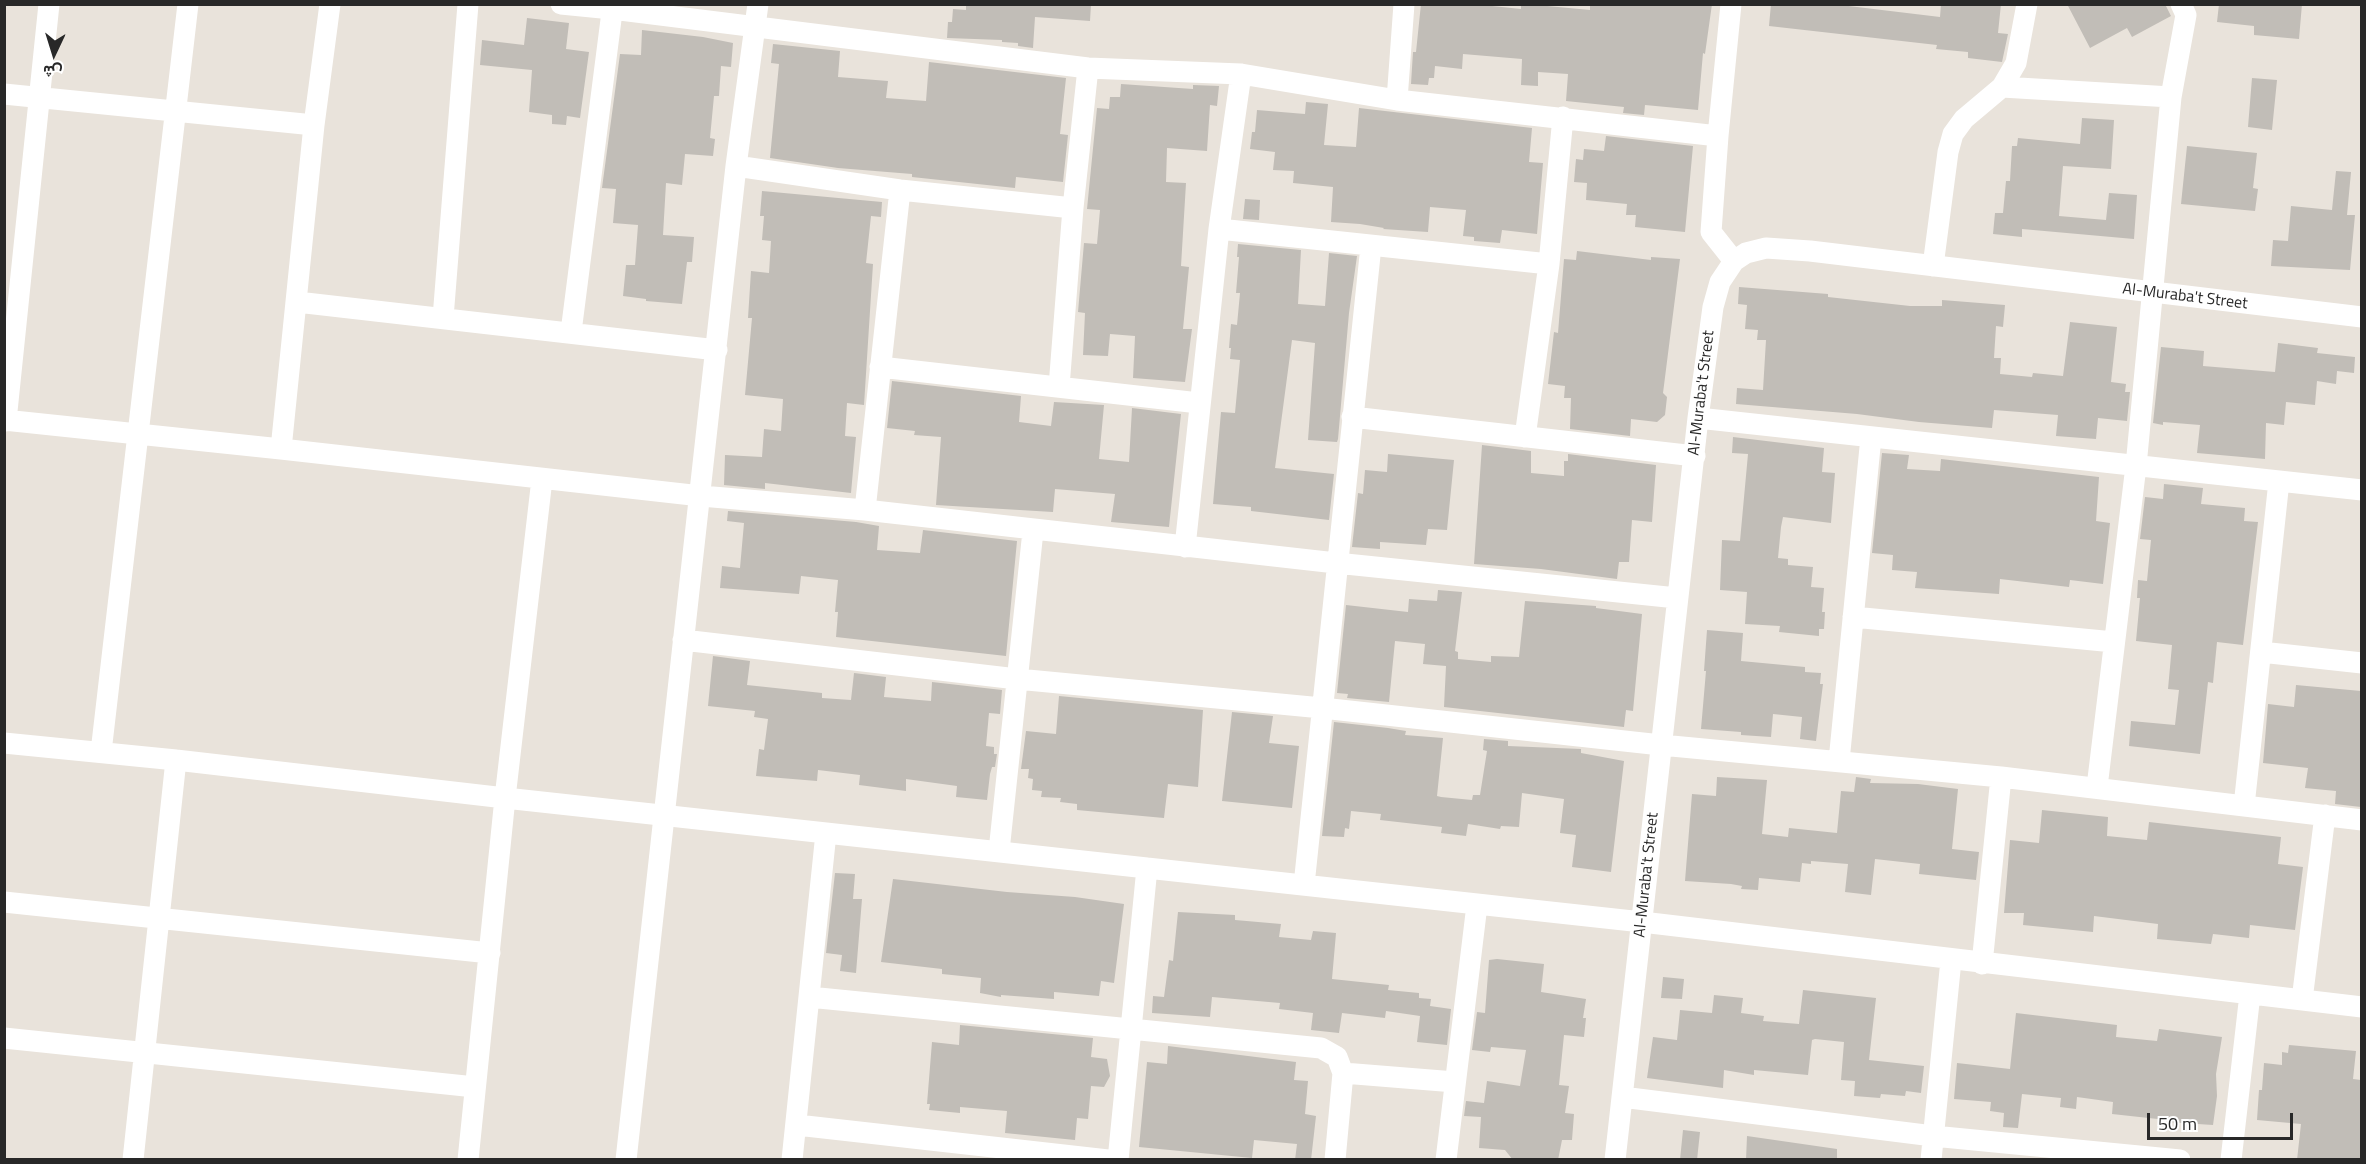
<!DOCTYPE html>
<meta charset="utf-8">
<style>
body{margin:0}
#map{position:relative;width:2366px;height:1164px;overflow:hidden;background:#e9e3db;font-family:"Titillium Web",Vazirmatn,sans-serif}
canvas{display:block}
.frame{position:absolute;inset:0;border:6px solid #282828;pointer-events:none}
.north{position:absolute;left:24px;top:24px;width:60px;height:60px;-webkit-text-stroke:4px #fff;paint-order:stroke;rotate:184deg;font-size:16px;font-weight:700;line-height:24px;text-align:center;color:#282828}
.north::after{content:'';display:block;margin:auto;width:21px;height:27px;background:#282828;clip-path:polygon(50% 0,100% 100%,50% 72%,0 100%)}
.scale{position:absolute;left:2147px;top:1113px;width:146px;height:27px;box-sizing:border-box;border:3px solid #282828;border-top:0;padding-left:8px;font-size:18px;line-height:21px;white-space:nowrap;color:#282828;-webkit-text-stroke:4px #fff;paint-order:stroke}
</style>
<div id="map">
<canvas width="2366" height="1164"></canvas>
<div class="frame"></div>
<div class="north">ش</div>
<div class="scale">50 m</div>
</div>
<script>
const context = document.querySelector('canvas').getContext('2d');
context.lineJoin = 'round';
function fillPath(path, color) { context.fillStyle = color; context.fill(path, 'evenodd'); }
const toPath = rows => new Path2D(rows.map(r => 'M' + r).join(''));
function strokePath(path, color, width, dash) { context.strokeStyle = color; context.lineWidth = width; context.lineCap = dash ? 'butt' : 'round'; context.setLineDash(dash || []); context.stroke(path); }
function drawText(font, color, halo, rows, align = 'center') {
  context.font = font + ' "Titillium Web",sans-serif'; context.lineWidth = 4.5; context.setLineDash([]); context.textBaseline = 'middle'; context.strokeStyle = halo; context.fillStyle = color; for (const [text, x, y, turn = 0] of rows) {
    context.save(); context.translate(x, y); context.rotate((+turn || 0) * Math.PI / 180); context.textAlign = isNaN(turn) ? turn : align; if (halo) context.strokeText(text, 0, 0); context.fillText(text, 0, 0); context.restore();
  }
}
fillPath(toPath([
 [966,4,1091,4,1090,21,1035,17,1033,48,1018,46,1018,43,1002,42,1002,40,947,38,948,22,952,22,953,9,966,10],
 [1421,4,1473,4,1521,9,1521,4,1526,4,1590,10,1590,4,1712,4,1705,54,1703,53,1698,110,1645,105,1644,115,1623,113,1624,107,1566,101,1568,74,1538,72,1538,86,1521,85,1522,59,1463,54,1462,69,1435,66,1434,78,1429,78,1428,85,1411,84,1413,52,1416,52],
 [1771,4,1832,4,1940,17,1941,4,2001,4,1998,33,2008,34,2002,62,1968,58,1968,52,1936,49,1937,45,1769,26],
 [2067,4,2165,4,2171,16,2132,37,2127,28,2090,48],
 [2219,4,2302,4,2299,39,2254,35,2254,26,2217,22],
 [527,18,569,23,566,49,589,52,580,118,567,116,566,125,552,124,552,115,529,112,532,70,480,65,482,40,524,45],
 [642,30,703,37,733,43,731,67,721,66,719,96,714,96,710,138,715,139,713,156,685,154,682,185,666,183,663,235,694,237,692,262,687,262,682,304,646,301,646,299,623,296,626,265,635,265,638,225,613,223,616,189,602,188,620,54,641,55],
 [773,44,840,51,838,77,888,81,886,98,926,101,929,62,1066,78,1060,134,1068,135,1063,182,1016,177,1015,188,912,177,912,174,838,168,770,158,779,64,771,63],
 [2252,78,2277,80,2272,130,2248,127],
 [1121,84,1193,89,1193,85,1219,86,1217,106,1210,105,1207,151,1167,148,1166,182,1186,183,1181,266,1189,267,1183,329,1192,329,1185,382,1133,378,1135,336,1110,334,1108,356,1083,355,1085,313,1078,312,1084,243,1097,244,1100,210,1087,209,1097,108,1109,109,1110,97,1120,97],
 [1306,102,1328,104,1324,145,1356,147,1359,108,1532,128,1529,162,1543,163,1537,234,1502,230,1500,243,1474,241,1474,237,1463,236,1466,210,1430,207,1428,232,1383,229,1384,228,1360,224,1331,222,1333,187,1293,183,1294,171,1273,170,1275,152,1250,149,1252,132,1255,132,1257,110,1305,114],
 [2082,118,2114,120,2111,169,2063,166,2059,216,2106,220,2109,193,2137,195,2134,239,2022,229,2022,237,1993,234,1995,213,2003,213,2006,181,2010,181,2012,146,2017,146,2018,138,2080,144],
 [1606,136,1693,146,1685,232,1635,227,1636,215,1626,215,1627,204,1586,200,1587,183,1574,182,1576,159,1583,160,1584,149,1604,151],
 [2187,146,2257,153,2253,188,2258,189,2255,211,2181,204],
 [2336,171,2351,172,2347,215,2355,215,2350,270,2271,266,2273,240,2288,241,2291,206,2332,210],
 [762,191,882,202,881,217,871,216,866,263,873,264,864,405,847,403,845,436,856,437,851,493,765,483,765,489,724,485,725,455,762,457,764,429,781,431,783,399,745,395,752,318,748,318,751,271,769,273,771,241,762,240,764,216,760,216],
 [1245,199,1260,200,1259,220,1243,219],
 [1238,244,1301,250,1298,304,1325,306,1329,253,1357,256,1349,313,1338,439,1337,442,1308,440,1315,343,1292,340,1275,468,1334,474,1329,520,1251,511,1251,507,1213,504,1221,412,1235,413,1240,360,1230,359,1231,348,1229,348,1231,324,1237,325,1240,293,1236,293,1239,257,1237,257],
 [1577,251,1651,260,1651,257,1680,259,1663,393,1667,397,1665,415,1657,422,1631,419,1630,436,1570,429,1571,398,1564,398,1565,386,1548,384,1554,332,1558,333,1564,259,1576,260],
 [1739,287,1828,294,1828,297,1910,306,1942,306,1942,300,2005,305,2003,327,1996,326,1994,358,2001,358,2000,374,2032,377,2033,373,2063,376,2070,322,2117,327,2111,382,2126,384,2125,392,2130,392,2127,421,2098,418,2096,439,2056,436,2058,415,1994,410,1992,428,1919,422,1857,414,1736,404,1737,388,1763,390,1766,340,1757,340,1758,330,1745,329,1747,305,1738,304],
 [2278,343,2318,348,2317,353,2355,357,2354,373,2337,371,2336,384,2317,381,2315,405,2286,402,2284,425,2266,423,2265,459,2197,453,2200,425,2163,422,2163,425,2153,423,2161,347,2204,351,2203,366,2275,372],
 [892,381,1021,396,1019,422,1051,426,1054,402,1104,405,1099,459,1129,462,1132,408,1181,414,1169,527,1111,522,1115,494,1055,489,1053,512,936,505,941,437,914,435,915,431,887,428],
 [1733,437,1824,448,1822,472,1835,473,1831,523,1783,517,1781,527,1778,558,1788,559,1788,565,1813,567,1811,587,1824,588,1822,612,1825,612,1824,629,1819,629,1819,636,1779,632,1780,626,1745,624,1747,592,1720,590,1722,540,1740,541,1748,454,1732,453],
 [1482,445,1531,451,1531,473,1564,476,1564,461,1568,461,1568,454,1656,465,1652,522,1632,520,1629,562,1619,562,1617,579,1541,569,1474,564],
 [1882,453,1909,455,1907,469,1940,471,1941,459,2099,477,2096,521,2110,523,2103,584,2070,580,2069,587,2000,579,1999,594,1915,588,1917,572,1892,570,1893,555,1872,553],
 [1388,454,1454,460,1447,530,1428,529,1426,545,1380,542,1380,549,1352,547,1358,493,1363,494,1365,470,1387,472],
 [2164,484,2203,488,2201,504,2245,508,2244,521,2258,522,2243,645,2217,642,2213,683,2208,682,2200,754,2129,746,2131,721,2175,725,2179,690,2168,689,2172,645,2136,641,2140,598,2137,598,2138,580,2147,581,2151,540,2140,539,2145,497,2163,499],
 [728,511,856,522,879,526,877,550,920,553,923,530,1017,541,1006,656,836,637,838,612,835,612,838,580,801,576,799,594,720,588,722,566,740,568,744,523,727,521],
 [1438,590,1462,592,1455,651,1458,652,1458,659,1491,662,1491,656,1519,657,1525,601,1596,606,1596,608,1642,614,1633,711,1626,710,1624,727,1444,707,1446,666,1423,664,1425,644,1395,641,1389,702,1347,698,1348,694,1337,693,1346,605,1408,612,1409,599,1437,601],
 [1707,630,1743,633,1741,661,1805,667,1805,672,1821,673,1820,684,1823,684,1816,741,1800,739,1802,717,1773,714,1771,737,1741,735,1741,732,1701,729,1706,671,1704,671],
 [713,656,750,661,747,685,822,693,822,698,851,700,854,673,886,677,884,697,931,701,932,682,1002,690,1000,714,989,713,986,746,994,747,994,754,997,754,995,767,992,767,990,774,987,800,956,797,957,786,906,779,906,791,859,785,860,775,818,770,817,781,756,776,759,749,764,750,768,719,754,717,755,711,708,706],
 [2296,685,2361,691,2361,807,2335,804,2336,791,2305,788,2308,768,2263,763,2268,704,2294,707],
 [1059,696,1203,710,1198,787,1168,784,1164,818,1077,810,1077,804,1060,802,1061,798,1041,797,1042,791,1032,790,1033,779,1028,778,1029,769,1021,769,1026,731,1056,734],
 [1232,712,1273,716,1269,743,1299,746,1292,808,1222,801],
 [1334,722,1388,728,1406,731,1405,735,1443,738,1437,796,1441,797,1472,800,1473,795,1480,795,1487,751,1483,750,1484,739,1508,741,1508,746,1581,749,1581,753,1624,761,1611,872,1572,867,1576,835,1560,833,1564,799,1522,793,1519,827,1501,826,1500,829,1468,824,1466,836,1441,833,1442,827,1380,820,1381,814,1351,811,1349,829,1345,828,1344,837,1322,836],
 [1717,777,1767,780,1762,834,1788,837,1789,828,1837,833,1841,791,1854,792,1856,777,1871,779,1870,783,1918,784,1958,789,1952,849,1979,852,1976,880,1919,874,1920,864,1875,859,1871,895,1845,892,1848,864,1811,861,1811,864,1802,863,1800,882,1759,878,1758,890,1741,889,1742,886,1731,884,1685,881,1692,794,1716,796],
 [2042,810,2108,817,2107,836,2147,840,2149,822,2281,837,2278,864,2303,867,2295,930,2250,925,2249,938,2213,934,2211,944,2157,939,2158,924,2094,916,2093,932,2023,925,2024,913,2004,913,2010,840,2039,843],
 [835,873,855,874,853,899,862,899,856,973,840,971,842,955,826,953],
 [893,879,1007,892,1075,897,1124,904,1114,983,1101,981,1099,996,1054,992,1054,999,1001,995,1001,997,980,993,981,978,942,974,942,969,881,962],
 [1178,912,1235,915,1235,920,1281,924,1279,937,1311,940,1313,931,1336,933,1332,979,1389,985,1388,990,1419,993,1419,998,1431,999,1430,1006,1451,1009,1447,1045,1417,1042,1420,1016,1386,1011,1385,1018,1342,1013,1339,1033,1311,1030,1313,1013,1279,1009,1280,1003,1212,997,1210,1017,1152,1013,1153,996,1164,997,1169,960,1173,961],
 [1497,959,1544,964,1541,992,1586,999,1583,1018,1586,1018,1584,1037,1564,1035,1559,1085,1569,1086,1565,1113,1574,1114,1572,1140,1562,1140,1558,1160,1513,1160,1505,1150,1479,1148,1481,1117,1464,1116,1466,1101,1484,1103,1487,1081,1520,1086,1526,1050,1491,1047,1490,1052,1472,1050,1477,1012,1485,1013,1489,960],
 [1663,977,1684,979,1682,999,1661,998],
 [1803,990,1876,998,1869,1060,1924,1066,1921,1093,1906,1091,1905,1096,1881,1094,1880,1098,1854,1096,1855,1081,1841,1080,1844,1042,1815,1039,1812,1040,1808,1075,1754,1070,1754,1075,1724,1070,1723,1088,1647,1078,1653,1037,1677,1040,1680,1010,1712,1013,1714,995,1743,998,1741,1013,1764,1016,1763,1021,1799,1024],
 [2016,1013,2117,1025,2116,1037,2157,1041,2159,1029,2222,1037,2216,1074,2217,1096,2213,1125,2167,1122,2167,1120,2112,1114,2113,1102,2077,1097,2076,1109,2060,1107,2061,1098,2022,1094,2018,1128,2003,1127,2004,1113,1990,1111,1991,1102,1954,1099,1957,1063,2010,1069],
 [960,1025,1093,1038,1091,1057,1107,1059,1110,1076,1104,1087,1091,1086,1088,1119,1077,1118,1075,1140,1005,1133,1007,1111,960,1107,960,1113,929,1110,930,1104,927,1104,932,1042,959,1045],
 [2289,1045,2356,1051,2353,1079,2361,1080,2361,1160,2297,1160,2301,1124,2257,1120,2259,1090,2262,1090,2264,1063,2282,1065,2282,1052,2288,1053],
 [1168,1046,1296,1062,1294,1080,1308,1081,1305,1114,1316,1116,1311,1160,1295,1160,1297,1144,1254,1140,1252,1158,1139,1147,1147,1062,1167,1064],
 [1683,1130,1700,1132,1697,1160,1680,1160],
 [1747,1136,1837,1149,1837,1160,1746,1160]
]), '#c1bdb7');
strokePath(toPath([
 [561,4,612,9,1088,68,1241,74,1397,100,1718,136],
 [1731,4,1718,136,1711,232,1734,261],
 [2002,87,2171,97,2186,15,2181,4],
 [4,94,314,125],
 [1397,100,1404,4],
 [736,166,900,190,1073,208],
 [1219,229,1549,264],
 [1933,266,1948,152,1953,134,1964,119,2002,87,2016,63,2027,4],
 [297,302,717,350],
 [443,318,468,4],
 [571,332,613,4],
 [880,367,1199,403],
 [1059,387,1073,208,1088,68],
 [1352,417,1695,456],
 [1698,418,2362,490],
 [4,420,281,449,701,496,865,510,1336,563,1677,598],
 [6,421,49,4],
 [1525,437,1549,264,1563,117],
 [281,449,314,125,330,4],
 [865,510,900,190],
 [1185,547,1219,229,1241,74],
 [1853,617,2114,642],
 [683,640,1017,679,1322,708,1661,745,2001,777,2362,820],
 [2261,652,2362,663],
 [4,743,176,760,505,798,1642,922,2362,1007],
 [101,752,188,4],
 [1839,761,1871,437],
 [2097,787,2136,466,2171,97],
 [2244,806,2279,481],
 [999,851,1033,531],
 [1304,885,1371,246],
 [4,902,490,953],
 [1982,964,2001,777],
 [809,997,1321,1048,1337,1057,1343,1073,1335,1160],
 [2302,1000,2325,815],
 [4,1038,475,1087],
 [1343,1073,1455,1082],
 [1622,1097,1933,1136,2180,1160],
 [797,1125,1108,1160],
 [133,1160,176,760],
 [468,1160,505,798,542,479],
 [626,1160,736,166,758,4],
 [792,1160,826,833],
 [1118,1160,1147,868],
 [1446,1160,1477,905],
 [1615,1160,1698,418,1713,307,1720,282,1734,261,1746,253,1766,248,1810,251,2362,317],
 [1931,1160,1951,960],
 [2231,1160,2250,994]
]), '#fff', 21);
drawText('16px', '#282828', '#fff', [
 ["Al-Muraba't Street",2185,297,7],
 ["Al-Muraba't Street",1702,393,-83],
 ["Al-Muraba't Street",1647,875,-84]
]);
</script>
